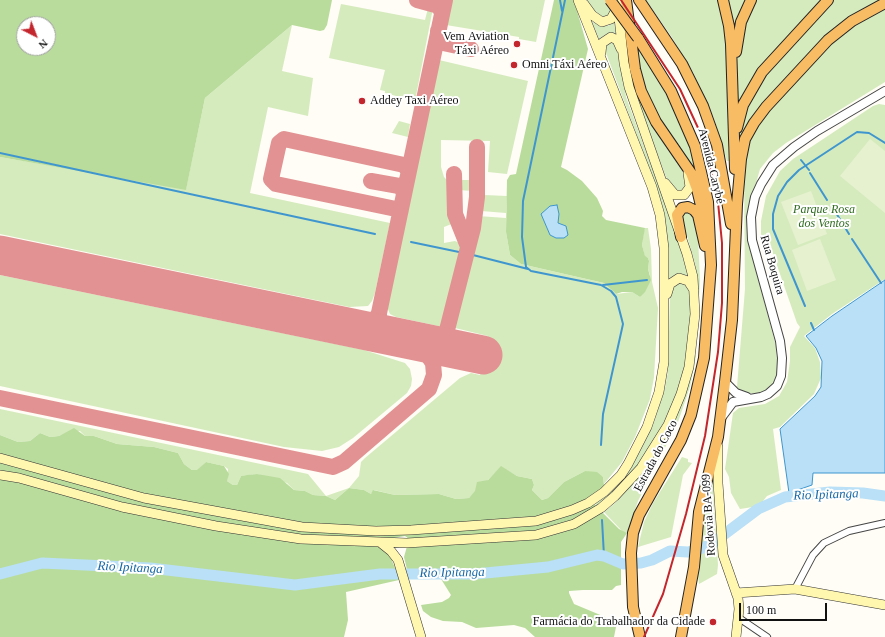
<!DOCTYPE html>
<meta charset="utf-8">
<style>
body{margin:0}
#map{position:relative;width:885px;height:637px;overflow:hidden;background:#fffdf5;font-family:Georgia,serif}
canvas{display:block}
.north{position:absolute;left:16px;top:16px;width:40px;height:40px;box-sizing:border-box;background:#fff;border:1px solid #a0a0a0;border-radius:50%;rotate:138deg;font-size:11px;font-weight:700;line-height:16px;text-align:center;color:#111}
.north::after{content:'';display:block;margin:auto;width:14px;height:18px;background:#c4262e;clip-path:polygon(50% 0,100% 100%,50% 72%,0 100%)}
.scale{position:absolute;left:739px;top:603px;width:88px;height:18px;box-sizing:border-box;border:2px solid #111;border-top:0;padding-left:5px;font-size:12px;line-height:14px;white-space:nowrap;color:#111;-webkit-text-stroke:3px #fff;paint-order:stroke}
</style>
<div id="map">
<canvas width="885" height="637"></canvas>
<div class="north">N</div>
<div class="scale">100 m</div>
</div>
<script>
const context = document.querySelector('canvas').getContext('2d');
context.lineJoin = 'round';
function fillPath(path, color) { context.fillStyle = color; context.fill(path, 'evenodd'); }
const toPath = rows => new Path2D(rows.map(r => 'M' + r).join(''));
function strokePath(path, color, width, dash) { context.strokeStyle = color; context.lineWidth = width; context.lineCap = dash ? 'butt' : 'round'; context.setLineDash(dash || []); context.stroke(path); }
function drawText(font, color, halo, rows, align = 'center') {
  context.font = font + ' Georgia,serif'; context.lineWidth = 4; context.setLineDash([]); context.textBaseline = 'middle'; context.strokeStyle = halo; context.fillStyle = color; for (const [text, x, y, turn = 0] of rows) {
    context.save(); context.translate(x, y); context.rotate((+turn || 0) * Math.PI / 180); context.textAlign = isNaN(turn) ? turn : align; if (halo) context.strokeText(text, 0, 0); context.fillText(text, 0, 0); context.restore();
  }
}
fillPath(toPath([
 [451,0,545,0,536,42,519,39,519,37,446,25],
 [587,0,605,0,612,10,607,17,601,16,593,10],
 [646,0,719,0,727,29,729,161,727,161,714,119,693,72,671,36],
 [726,0,747,0,734,32],
 [753,0,823,0,738,110,737,61,741,37],
 [833,0,885,0,851,18,742,138,739,136,743,114,759,83],
 [341,4,425,20,428,8,433,8,415,101,385,93,385,91,380,90,385,70,329,58],
 [885,7,885,82,786,143,773,153,760,169,749,208,747,237,776,346,778,371,773,386,766,392,758,394,743,392,739,390,737,387,745,289,744,166,750,136,758,123,820,54,851,26],
 [592,22,608,26,614,22,616,34,608,33,599,39],
 [292,25,282,71,313,78,308,116,268,107,250,193,390,223,375,293,372,301,368,306,349,307,0,234,0,157,186,189,205,98],
 [625,29,638,96,653,127,682,170,686,180,685,187,682,191,677,191,666,177,640,108,633,86],
 [609,43,614,43,618,49,626,97,680,244,689,275,677,275,669,280,668,249,654,181,606,53,606,47],
 [637,45,665,89,686,136,696,170,694,170,661,121,650,99,641,75],
 [439,60,528,81,507,174,488,172,490,141,441,140,441,167,444,177,447,180,451,180,451,214,454,223,444,227,444,243,455,241,462,244,463,246,443,327,396,317,390,314,387,307],
 [879,104,885,105,885,279,832,314,804,336,815,348,820,362,821,378,814,394,780,427,773,429,781,490,767,496,759,506,740,509,731,493,729,477,725,469,733,413,739,408,765,404,779,396,787,382,790,361,790,347,800,327,797,323,771,248,761,235,761,221,766,196,780,171,793,159,873,106],
 [399,121,410,124,408,137,392,133],
 [457,180,475,180,474,191,457,190],
 [484,195,507,196,506,213,481,211],
 [687,212,691,213,693,217,698,237,700,280,699,297,695,264,682,218,682,215],
 [478,216,506,218,506,232,510,255,521,264,604,283,616,294,632,292,640,297,650,275,648,269,649,261,648,258,645,257,642,245,644,231,645,228,648,228,651,249,652,282,658,308,654,377,650,399,635,437,622,462,604,484,603,477,585,471,564,482,548,498,542,500,532,490,534,485,532,479,517,476,501,467,469,498,456,499,439,494,395,495,374,490,371,494,364,490,349,488,335,500,326,496,313,495,305,491,294,490,287,483,257,474,241,476,237,485,233,485,227,481,228,469,224,466,206,462,197,471,192,470,184,464,178,453,154,447,117,444,94,436,85,436,80,431,68,432,59,436,50,437,40,433,30,441,18,442,0,435,0,409,308,474,326,496,349,488,359,476,361,462,365,458,460,378,471,373,480,375,488,336,451,327,469,249,477,227],
 [0,275,364,350,405,363,410,369,412,379,411,386,407,393,353,438,339,447,322,451,284,447,0,386],
 [683,282,690,289,692,309,685,371,667,421,646,456,623,483,597,506,595,504,616,487,630,470,653,425,665,388,668,371,670,295,675,283],
 [695,355,696,356,690,387,678,422,638,501,627,533,623,532,604,512,614,504,643,471,666,437,674,420],
 [682,457,688,459,688,462,692,463,683,475,671,537,638,547,644,522,653,503],
 [712,477,718,565,717,574,699,584,698,576,705,513]
]), '#d5ebbd');
fillPath(toPath([
 [0,0,332,0,327,25,324,30,320,31,292,25,205,98,186,190,0,157],
 [24,24,48,24,48,48,24,48],
 [554,0,574,0,588,49,561,167,567,170,582,181,597,198,603,211,602,216,606,220,645,228,642,245,645,256,648,258,649,261,648,269,651,280,645,292,640,297,632,292,622,292,616,294,604,283,521,264,510,255,506,232,507,180,510,175,516,174],
 [74,428,85,436,94,436,117,444,154,447,178,453,184,464,192,470,197,470,206,462,224,466,229,474,227,481,233,485,237,485,241,476,247,475,257,474,280,478,294,490,305,491,313,495,326,496,335,500,349,488,364,490,371,494,373,490,395,495,439,494,456,499,469,498,475,491,477,482,488,480,501,466,517,476,532,479,534,485,532,490,542,500,548,498,564,482,585,471,597,472,603,477,604,485,590,500,619,529,627,533,621,542,621,585,616,586,612,590,583,590,569,591,569,593,574,604,610,619,616,627,614,637,535,637,525,628,514,625,476,628,462,622,443,621,431,617,423,611,421,605,442,602,449,598,451,595,441,579,434,577,411,579,409,578,404,557,409,539,405,536,389,539,392,561,396,570,399,572,399,580,346,592,348,620,344,637,0,637,0,435,18,442,30,441,40,433,50,437,59,436]
]), '#b9dc9c');
fillPath(toPath([
 [870,139,885,151,885,213,840,176],
 [811,191,827,234,798,245,781,202],
 [820,239,836,280,807,291,792,250]
]), '#e6f2cf');
const water = toPath([
 [557,205,559,214,558,223,566,226,568,235,564,238,556,238,550,235,541,214,550,206,557,205],
 [885,280,885,473,813,473,812,485,789,493,780,429,815,396,821,387,822,361,816,348,806,336,832,316,885,280]
]);
fillPath(water, '#b9e0f7');
strokePath(water, '#3f96cf', 1);
strokePath(toPath([
 [560,0,562,11],
 [565,0,523,201,522,237,526,267,531,271,601,285,611,291,616,297,623,324,603,414,601,445],
 [0,153,375,234],
 [801,160,809,170],
 [810,173,827,200],
 [833,208,849,234],
 [852,239,881,283],
 [411,242,459,252],
 [469,254,528,269],
 [603,285,647,280],
 [805,306,773,229,773,214,778,196,787,182,799,170,857,132,869,133,885,143],
 [811,323,814,330],
 [602,520,604,556]
]), '#3f96cf', 2);
strokePath(toPath([
 [0,574,42,563,150,568,295,585,380,574,475,574,548,567,597,555,604,556,623,564,641,563,652,560,670,551,688,552,703,548,714,542,758,509,785,497,830,492,863,493,885,496]
]), '#b9e0f7', 11);
strokePath(toPath([
 [417,0,439,6,442,13],
 [438,31,438,38,443,43,471,49],
 [454,174,455,214,467,244],
 [371,181,399,186,404,192],
 [399,214,396,209,276,184,271,179,279,143,284,139,404,165,408,170],
 [359,330,367,330,372,326,379,313],
 [392,337,385,333,379,325,379,313,445,0],
 [438,346,443,345,446,334,473,228,477,197,477,147],
 [0,398,333,467,344,462,429,389,434,375,433,363,423,348,408,341]
]), '#e29292', 16);
strokePath(toPath([
 [0,255,483,355]
]), '#e29292', 39);
const minor = toPath([
 [795,589,813,555,824,543,849,531,885,523],
 [739,618,767,637]
]);
const tertiary = toPath([
 [725,382,736,393,747,397],
 [721,418,733,402,761,397,768,394,777,386,781,376,782,358,780,341,752,240,751,217,755,197,761,184,773,165,794,147,817,131,885,91]
]);
const secondary = toPath([
 [584,4,592,15,602,22,611,19,617,8],
 [601,53,602,43,611,37,617,40,621,49],
 [665,183,675,195,684,195,690,187,688,173],
 [667,294,670,284,679,278,688,281,694,290],
 [718,447,718,483,723,555,738,598,739,609,736,637],
 [0,458,144,498,302,527,376,531,411,530,536,521,572,510,588,503,604,492,621,475,628,464,647,427,659,392,664,362,664,248,660,215,652,187,578,0],
 [0,475,19,478,122,507,216,526,301,539,407,543,536,535,574,524,601,508,615,496,641,468,668,425,681,394,689,367,695,314,693,277,687,254,629,87,624,63,617,0],
 [381,543,391,551,398,560,421,637],
 [736,593,795,589,885,605]
]);
const trunk = toPath([
 [626,0,635,69,641,91,656,122,691,173,697,189,704,218],
 [639,0,682,64,703,106,717,145,731,224],
 [723,0,729,26,731,44,735,169],
 [638,38,671,91,695,146,708,202,711,265,704,358,691,415,681,440,639,515,633,533,631,553,633,607,640,637],
 [736,52,741,22,751,0],
 [737,128,743,105,762,72,828,0],
 [681,237,677,215,682,208,688,207,694,210,698,215,705,246],
 [681,637,694,567,699,512,718,437,725,382,732,320,737,204,741,159,745,139,754,123,766,107,828,40,852,21,885,3]
]);
strokePath(minor, '#444', 8);
strokePath(tertiary, '#444', 10);
strokePath(secondary, '#333', 10);
strokePath(trunk, '#222', 12);
strokePath(minor, '#fff', 6);
strokePath(tertiary, '#fff', 8);
strokePath(secondary, '#fff6b0', 9);
strokePath(trunk, '#f7bc64', 10);
strokePath(toPath([
 [621,0,680,89,699,130,717,192,722,243,722,303,718,352,705,436,686,514,663,594,644,637]
]), '#c4262e', 2);
const trunkBridge = toPath([
 [610,0,638,38]
]);
strokePath(trunkBridge, '#222', 12, []);
strokePath(trunkBridge, '#f7bc64', 10);
for (const [x, y, r, color] of [
 [517,44,4,"#c4262e"],
 [514,65,4,"#c4262e"],
 [362,101,4,"#c4262e"],
 [713,622,4,"#c4262e"]
]) { const dot = new Path2D(); dot.arc(x, y, r, 0, 2 * Math.PI); context.fillStyle = color; context.fill(dot); strokePath(dot, '#fff', 1.5); }
drawText('12px', '#111', '#fff', [
 ["Vem Aviation",509,37],
 ["Táxi Aéreo",509,51],
 ["Omni Táxi Aéreo",522,65,"left"],
 ["Addey Taxi Aéreo",370,101,"left"],
 ["Farmácia do Trabalhador da Cidade",705,622]
], 'right');
drawText('12px', '#111', '#fff', [
 ["Avenida Carybé",711,166,76],
 ["Rua Boquira",772,265,74],
 ["Estrada do Coco",656,456,-62],
 ["Rodovia BA-099",709,515,-94]
]);
drawText('italic 12px', '#2f6b1f', '#fff', [
 ["Parque Rosa",824,210],
 ["dos Ventos",824,224]
]);
drawText('italic 13px', '#1768a6', '#fff', [
 ["Rio Ipitanga",826,495,-2],
 ["Rio Ipitanga",130,568,3],
 ["Rio Ipitanga",452,573,-1]
]);
</script>
